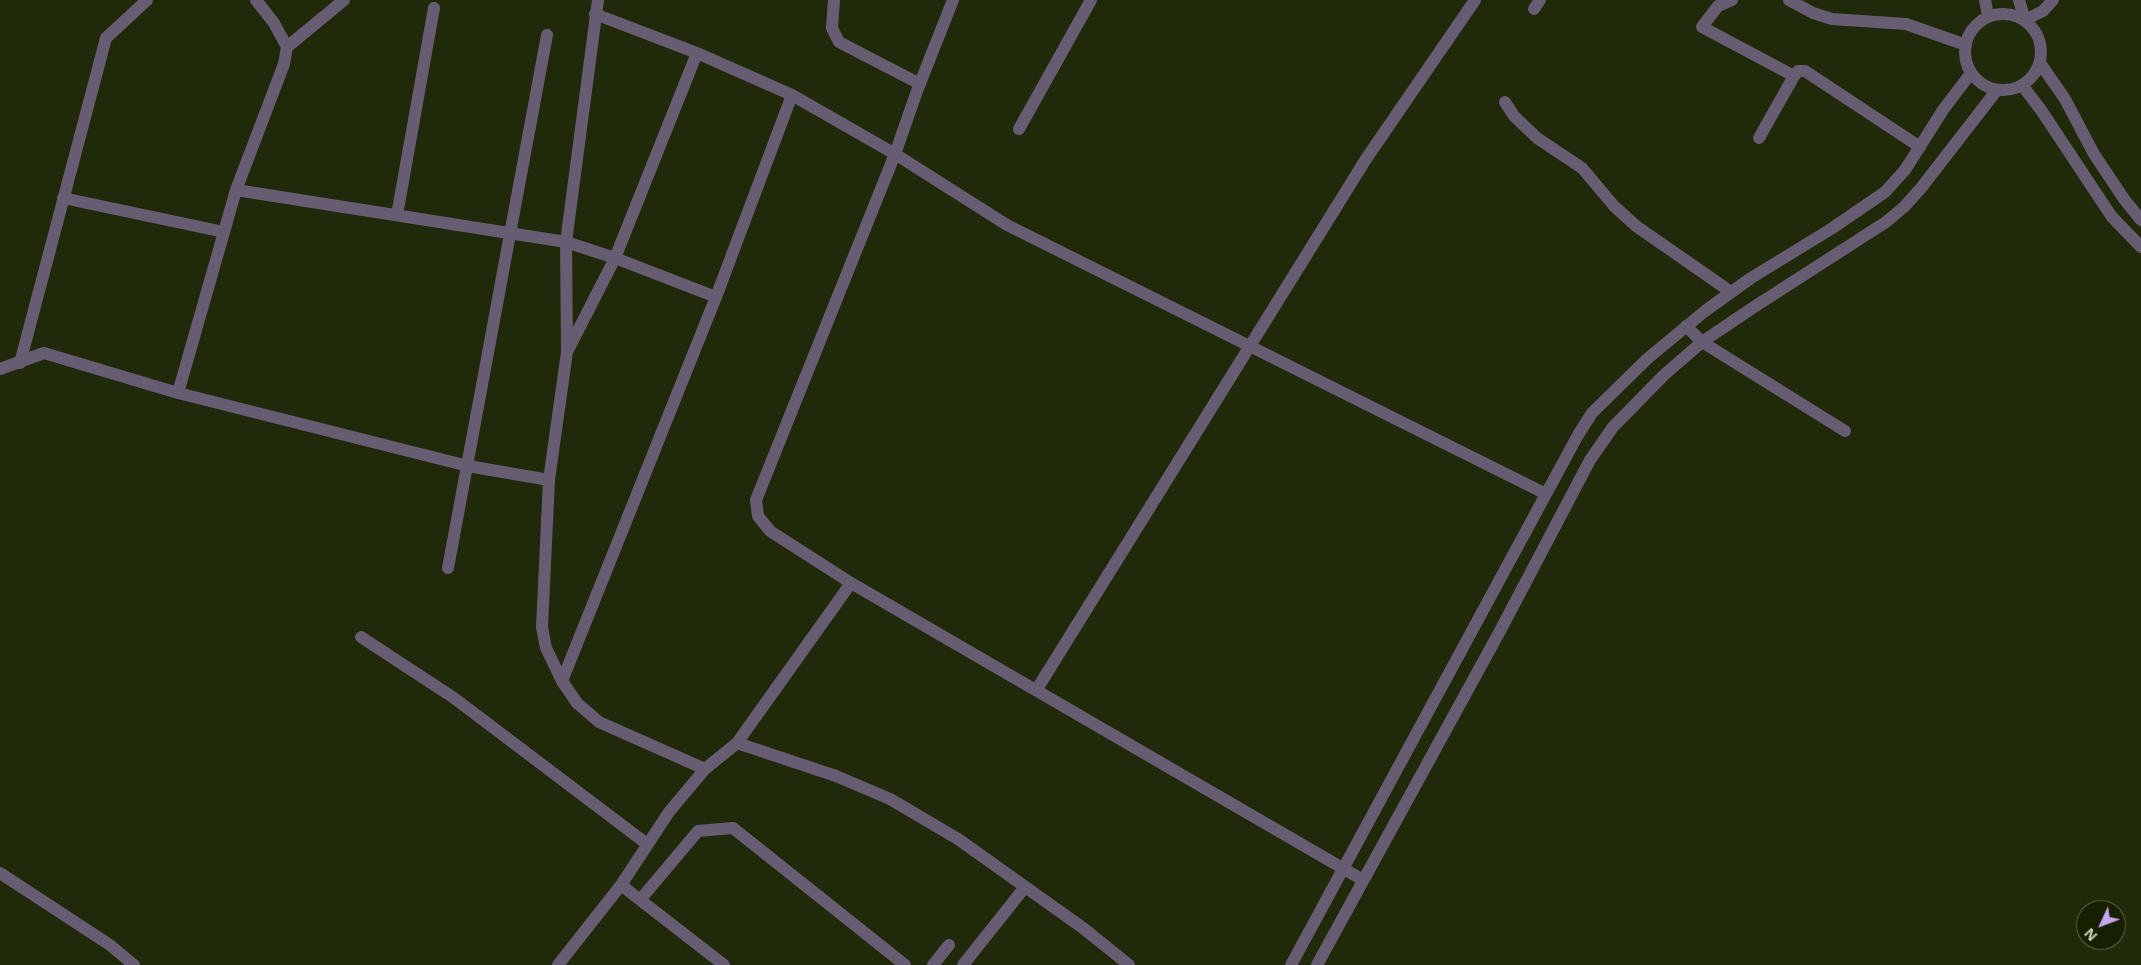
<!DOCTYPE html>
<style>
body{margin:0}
#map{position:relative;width:2141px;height:965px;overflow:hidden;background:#202909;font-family:"Noto Sans",sans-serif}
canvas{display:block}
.north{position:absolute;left:2076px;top:900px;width:50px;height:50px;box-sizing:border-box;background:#171f01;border:1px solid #616a4b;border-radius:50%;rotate:227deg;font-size:14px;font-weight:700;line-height:20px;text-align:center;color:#cfdabb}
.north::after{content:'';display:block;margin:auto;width:18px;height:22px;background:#c6a6f0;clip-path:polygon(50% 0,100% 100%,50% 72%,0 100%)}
</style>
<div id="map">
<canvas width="2141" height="965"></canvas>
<div class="north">N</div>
</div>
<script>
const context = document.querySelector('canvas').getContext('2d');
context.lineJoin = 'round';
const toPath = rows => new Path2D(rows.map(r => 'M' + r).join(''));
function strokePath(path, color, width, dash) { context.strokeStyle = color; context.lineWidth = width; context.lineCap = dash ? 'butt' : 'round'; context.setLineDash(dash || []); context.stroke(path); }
strokePath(toPath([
 [834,0,832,28,839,42,920,84],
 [1732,0,1718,6,1702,27,1794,76],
 [1789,0,1813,13,1832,19,1906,24,1966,45],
 [1985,0,1988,16],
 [2019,0,2025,20,2043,11,2053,0],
 [1534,9,1540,0],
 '1965 52a38 38 0 1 1 76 0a38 38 0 1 1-76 0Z',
 [595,14,697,53,792,95,895,154,1007,225,1546,494],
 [287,47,344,0],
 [697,53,615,258,716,297],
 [2040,63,2065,99,2094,154,2124,199,2141,220],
 [2022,85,2041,110,2112,217,2141,247],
 [1505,102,1514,116,1537,138,1582,168,1614,206,1636,226,1731,292],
 [1019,129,1091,0],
 [1759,138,1794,76,1798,71,1805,71,1920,147],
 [236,190,284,64,287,47,274,23,256,0],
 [63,198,224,232],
 [397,215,434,8],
 [1686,326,1702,342,1845,431],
 [20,363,106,38,147,0],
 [0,369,44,353,178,393],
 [549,480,567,352,566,242,615,258,567,352],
 [448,568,547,35],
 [851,583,770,531,758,516,756,500,895,154,917,91,953,0],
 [361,637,454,698,647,844],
 [562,681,546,648,542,627,549,480,468,466,178,393,236,190,566,242,598,0],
 [1037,689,1366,159,1475,0],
 [737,743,836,776,890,799,958,839,1083,928,1129,965],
 [705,769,599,722,577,703,562,681,716,297,792,95],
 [0,873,110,945,134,965],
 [621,885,724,965],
 [640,900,698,831,733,828,905,965],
 [558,965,621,885,669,812,705,769,737,743,851,583,1363,880],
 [933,965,949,945],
 [963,965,1025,887],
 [1291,965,1578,435,1592,413,1647,359,1705,311,1751,278,1831,229,1885,192,1905,170,1943,110,1971,73],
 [1317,965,1500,631,1590,460,1613,427,1664,375,1702,342,1754,307,1886,222,1904,207,1921,188,1997,90]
]), '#665d73', 12);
</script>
